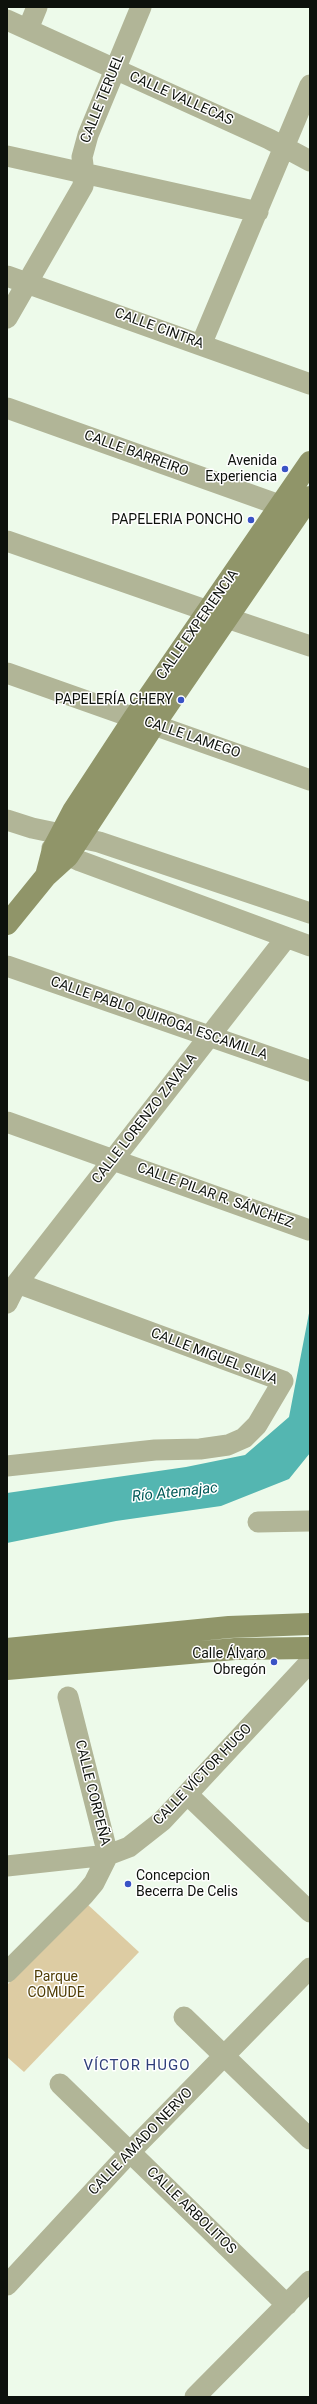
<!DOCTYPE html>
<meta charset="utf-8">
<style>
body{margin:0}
#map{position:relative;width:317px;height:2404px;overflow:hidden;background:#edfaea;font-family:Roboto,sans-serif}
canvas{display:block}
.frame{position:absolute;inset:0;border:8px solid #0d110c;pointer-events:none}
</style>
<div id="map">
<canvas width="317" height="2404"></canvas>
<div class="frame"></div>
</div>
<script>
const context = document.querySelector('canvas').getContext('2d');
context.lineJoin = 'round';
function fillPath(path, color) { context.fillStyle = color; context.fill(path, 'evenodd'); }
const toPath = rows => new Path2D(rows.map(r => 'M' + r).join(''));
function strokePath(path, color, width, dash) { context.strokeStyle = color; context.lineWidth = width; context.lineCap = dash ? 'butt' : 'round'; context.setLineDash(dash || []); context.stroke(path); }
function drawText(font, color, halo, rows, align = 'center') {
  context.font = font + ' Roboto,sans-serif'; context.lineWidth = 3; context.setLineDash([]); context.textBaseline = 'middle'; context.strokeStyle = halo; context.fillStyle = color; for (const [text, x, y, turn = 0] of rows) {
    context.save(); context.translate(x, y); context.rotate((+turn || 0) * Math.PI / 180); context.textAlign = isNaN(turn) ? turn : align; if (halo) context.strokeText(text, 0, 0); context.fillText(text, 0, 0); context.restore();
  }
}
fillPath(toPath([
 [86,1903,139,1952,24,2072,7,2057,7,1985]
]), '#ddcca3');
fillPath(toPath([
 [310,1308,310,1453,289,1479,221,1506,116,1521,7,1543,7,1493,186,1467,245,1455,289,1417]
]), '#54b6b1');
strokePath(toPath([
 [7,20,269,139,310,161],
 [28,29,37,7],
 [7,156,258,212],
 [7,276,310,384],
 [7,318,83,186,84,173,82,157,88,135,141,7],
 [201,345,310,85],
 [7,408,296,511],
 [7,541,208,611],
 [227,618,310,646],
 [7,673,310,780],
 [7,820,32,828,99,842,310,913],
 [52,848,80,861,310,946],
 [7,966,310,1071],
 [7,1122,309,1230],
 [7,1303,17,1283,286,938],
 [7,1466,155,1450,200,1449,228,1445,244,1438,257,1425,283,1381,17,1283],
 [258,1522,310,1521],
 [187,1794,310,1912],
 [7,1866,108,1855,129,1847,162,1821,310,1662],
 [7,1972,84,1895,94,1883,108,1855,68,1697],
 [184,2017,310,2139],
 [60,2084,287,2305],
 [7,2285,130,2152,310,1968],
 [195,2397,310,2281]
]), '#b1b597', 21);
strokePath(toPath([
 [46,876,53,849,73,811,134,718,310,462],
 [7,924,46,876,68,856,154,725,310,497],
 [7,1649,229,1627,310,1624],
 [7,1669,235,1649,310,1648]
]), '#909569', 22);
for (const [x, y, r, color] of [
 [285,469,4,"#3953c5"],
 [251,520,4,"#3953c5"],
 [181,700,4,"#3953c5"],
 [274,1662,4,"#3953c5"],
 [128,1884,4,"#3953c5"]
]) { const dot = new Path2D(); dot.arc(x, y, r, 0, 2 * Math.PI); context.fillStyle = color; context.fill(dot); strokePath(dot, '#fff', 1.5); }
drawText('14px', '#0d110c', '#fff', [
 ["CALLE TERUEL",103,99,-68],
 ["CALLE VALLECAS",181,99,24],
 ["CALLE CINTRA",159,329,20],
 ["CALLE BARREIRO",136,454,20],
 ["CALLE EXPERIENCIA",198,625,-55],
 ["CALLE LAMEGO",192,738,19],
 ["CALLE PABLO QUIROGA ESCAMILLA",159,1019,19],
 ["CALLE LORENZO ZAVALA",145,1119,-52],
 ["CALLE PILAR R. SÁNCHEZ",215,1196,20],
 ["CALLE MIGUEL SILVA",214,1357,21],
 ["CALLE VÍCTOR HUGO",203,1775,-46],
 ["CALLE CORPEÑA",92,1793,76],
 ["CALLE AMADO NERVO",141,2142,-46],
 ["CALLE ARBOLITOS",191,2211,44]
]);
drawText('14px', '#0d110c', '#fff', [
 ["Avenida",277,461],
 ["Experiencia",277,477],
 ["PAPELERIA PONCHO",243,520],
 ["PAPELERÍA CHERY",173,700],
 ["Calle Álvaro",266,1654],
 ["Obregón",266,1670],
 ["Concepcion",136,1876,"left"],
 ["Becerra De Celis",136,1892,"left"]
], 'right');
drawText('14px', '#503d05', '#fff', [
 ["Parque",56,1977],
 ["COMUDE",56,1993]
]);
drawText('italic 15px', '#005a58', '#fff', [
 ["Río Atemajac",175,1493,-6]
]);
context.letterSpacing = '1px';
drawText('15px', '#2e3f79', '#fff', [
 ["VÍCTOR HUGO",137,2066]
]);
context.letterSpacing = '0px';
</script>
